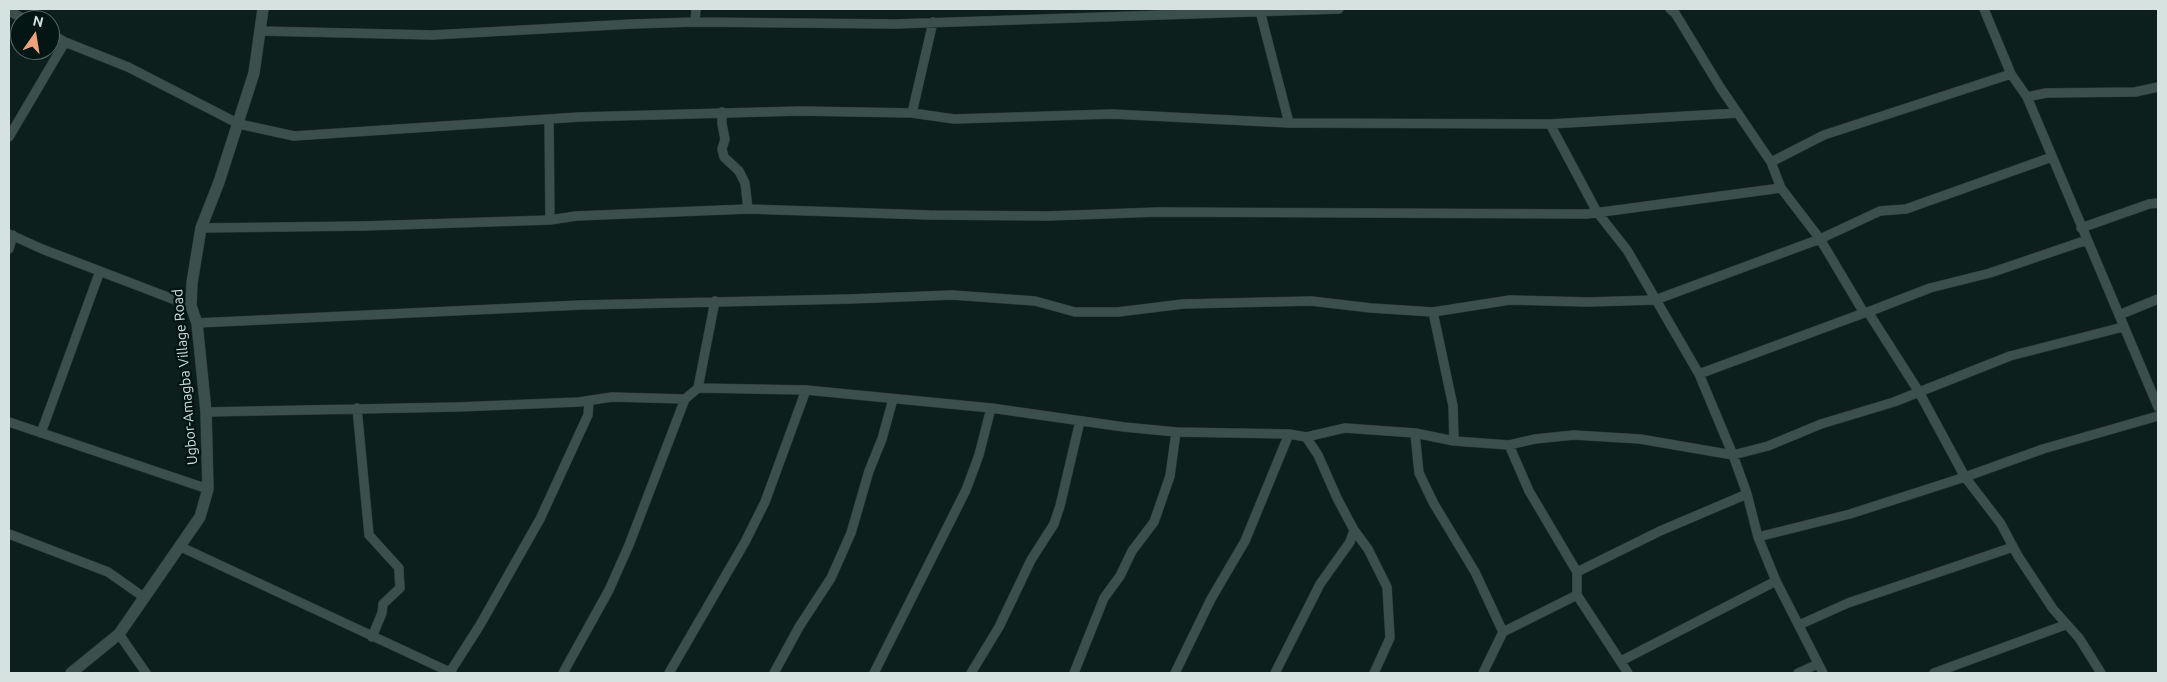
<!DOCTYPE html>
<style>
body{margin:0}
#map{position:relative;width:2167px;height:682px;overflow:hidden;background:#0c1f1d;font-family:Ubuntu,sans-serif}
canvas{display:block}
.frame{position:absolute;inset:0;border:10px solid #d6e2e0;pointer-events:none}
.north{position:absolute;left:10px;top:10px;width:50px;height:50px;box-sizing:border-box;background:#041614;border:1px solid #586866;border-radius:50%;rotate:13deg;font-size:14px;font-weight:700;line-height:20px;text-align:center;color:#d6e2e0}
.north::after{content:'';display:block;margin:auto;width:18px;height:22px;background:#f0a27a;clip-path:polygon(50% 0,100% 100%,50% 72%,0 100%)}
</style>
<div id="map">
<canvas width="2167" height="682"></canvas>
<div class="frame"></div>
<div class="north">N</div>
</div>
<script>
const context = document.querySelector('canvas').getContext('2d');
context.lineJoin = 'round';
const toPath = rows => new Path2D(rows.map(r => 'M' + r).join(''));
function strokePath(path, color, width, dash) { context.strokeStyle = color; context.lineWidth = width; context.lineCap = dash ? 'butt' : 'round'; context.setLineDash(dash || []); context.stroke(path); }
function drawText(font, color, halo, rows, align = 'center') {
  context.font = font + ' Ubuntu,sans-serif'; context.lineWidth = 5; context.setLineDash([]); context.textBaseline = 'middle'; context.strokeStyle = halo; context.fillStyle = color; for (const [text, x, y, turn = 0] of rows) {
    context.save(); context.translate(x, y); context.rotate((+turn || 0) * Math.PI / 180); context.textAlign = isNaN(turn) ? turn : align; if (halo) context.strokeText(text, 0, 0); context.fillText(text, 0, 0); context.restore();
  }
}
const minor = toPath([
 [1670,9,1675,13,1720,87,1771,162,1781,188,1820,239,1864,313,1868,312,1919,392,1965,477,2043,449,2158,416],
 [1984,9,2011,74,2027,97,2158,407],
 [9,11,26,20],
 [1260,11,1289,123],
 [695,22,696,9],
 [261,24,261,31,432,35,632,24,695,22,895,24,1339,9],
 [50,33,65,42,128,67,239,124,294,136,579,117,800,111,912,113,954,119,1112,114,1289,123,1550,124,1738,113],
 [2027,97,2046,93,2135,92,2158,87],
 [722,112,722,124,725,139,722,149,724,157,739,171,745,183,748,209],
 [912,113,933,22],
 [549,120,550,220],
 [1550,124,1597,212,1627,250,1699,374,1733,455,1747,494,1758,537],
 [9,137,65,42],
 [1771,162,1824,135,2011,74],
 [201,228,363,226,550,220,576,216,748,209,929,215,1048,216,1158,212,1587,214,1781,188],
 [2081,228,2149,204,2158,203],
 [9,234,42,249,191,306],
 [9,249,13,235],
 [1433,312,1453,406,1454,441],
 [1868,312,1930,288,1990,273,2087,240],
 [2119,315,2158,299],
 [197,323,581,305,850,299,952,295,1035,301,1075,312,1118,312,1183,304,1311,301,1371,308,1433,312,1510,300,1588,302,1655,300,1820,239,1880,211,1906,209,2052,157],
 [1699,374,1864,313],
 [698,388,715,301],
 [357,408,369,535,399,568,399,572,400,588,383,604,382,613,372,637],
 [206,412,458,407,579,402,612,397,685,399,698,388,806,390,991,408,1124,427,1176,432,1289,434,1306,437,1345,428,1415,433,1454,441,1509,445,1535,439,1574,435,1640,439,1733,455,1768,446,1821,424,1894,402,2010,356,2123,327],
 [9,422,208,489],
 [41,433,100,271],
 [1415,433,1419,473,1434,504,1475,572,1503,632,1577,595],
 [1306,437,1318,455,1337,498,1354,530,1368,549,1387,587,1390,638,1374,673],
 [1509,445,1529,491,1577,572],
 [9,534,108,572,145,598],
 [181,547,452,673],
 [1799,625,1848,603,2013,547],
 [119,634,146,673],
 [1621,661,1776,581],
 [450,672,480,625,540,519,588,415,589,401],
 [563,673,609,590,629,545,685,399],
 [669,673,745,542,765,502,806,390],
 [774,673,799,627,831,578,851,533,869,471,882,439,893,399],
 [874,673,966,490,979,455,991,408],
 [971,673,999,627,1031,560,1054,524,1060,506,1080,421],
 [1074,673,1104,598,1120,576,1132,551,1154,522,1170,476,1176,432],
 [1175,673,1211,599,1245,541,1289,434],
 [1275,673,1320,584,1350,542,1354,530],
 [1483,673,1503,632],
 [1628,673,1577,595,1577,572,1660,531,1747,494],
 [1798,673,1818,664],
 [1823,673,1776,581,1758,537,1850,514,1965,477,2001,524,2018,556,2053,609,2079,638,2101,673],
 [1934,673,2065,625]
]);
const tertiary = toPath([
 [71,673,119,634,200,517,208,489,206,412,197,323,191,306,192,283,201,228,219,182,254,73,263,9]
]);
strokePath(minor, '#2f3937', 10);
strokePath(tertiary, '#2f3937', 12);
strokePath(minor, '#3b4f4d', 9);
strokePath(tertiary, '#3b4f4d', 11);
drawText('14px', '#d6e2e0', '#041614', [
 ["Ugbor-Amagba Village Road",185,377,-95]
]);
</script>
